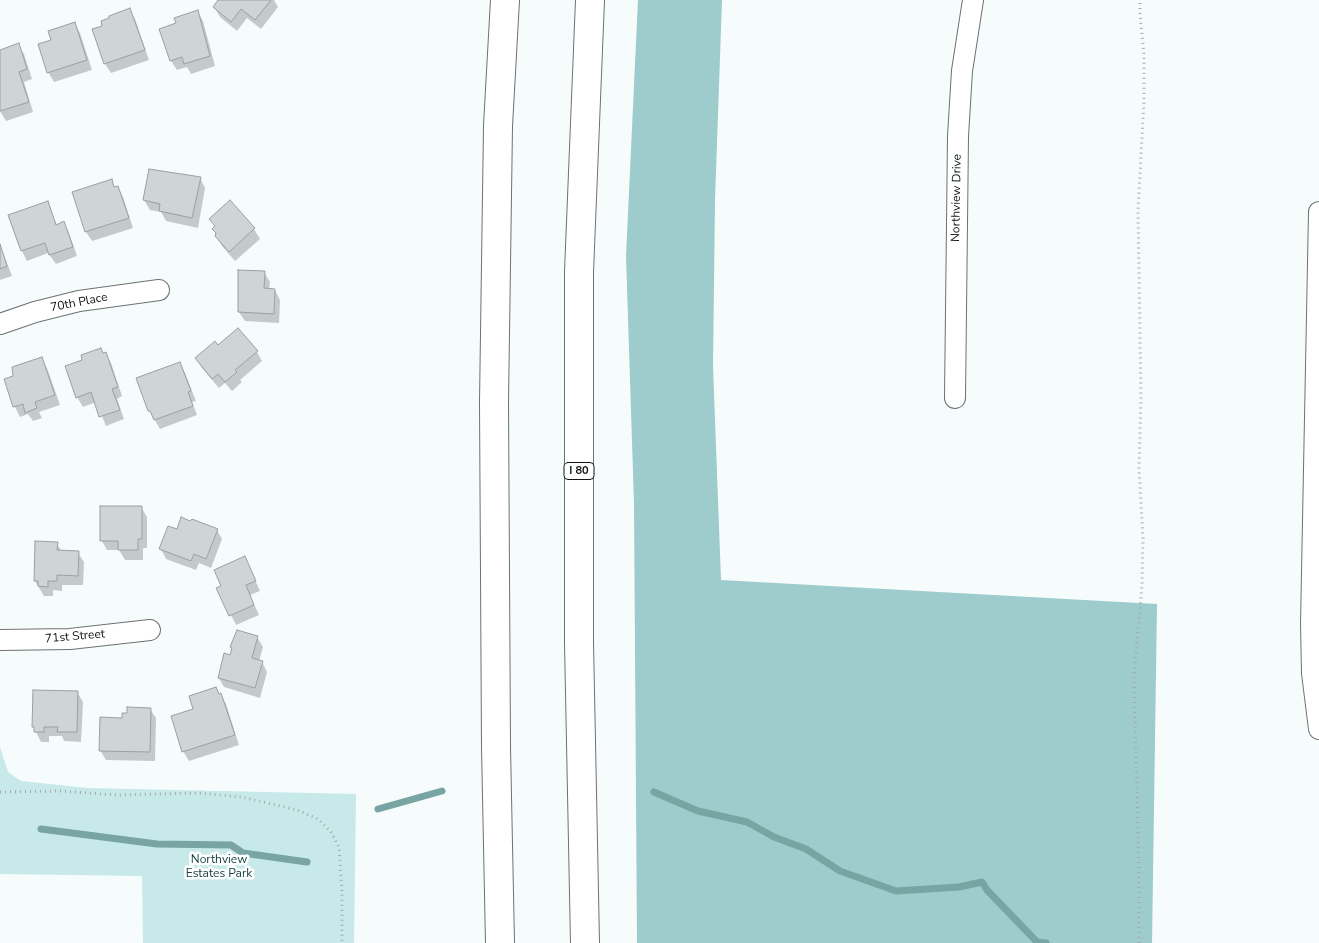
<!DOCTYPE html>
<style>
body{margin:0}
canvas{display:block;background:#f5fcfb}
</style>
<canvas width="1319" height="943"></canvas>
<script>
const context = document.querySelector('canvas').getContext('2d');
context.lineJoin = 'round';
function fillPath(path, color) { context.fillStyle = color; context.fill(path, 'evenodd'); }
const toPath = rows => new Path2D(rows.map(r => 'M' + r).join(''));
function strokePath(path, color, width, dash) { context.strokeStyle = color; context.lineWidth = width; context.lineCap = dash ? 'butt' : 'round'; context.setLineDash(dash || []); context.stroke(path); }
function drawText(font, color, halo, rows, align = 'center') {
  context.font = font + ' "Nunito Sans",sans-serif'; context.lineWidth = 5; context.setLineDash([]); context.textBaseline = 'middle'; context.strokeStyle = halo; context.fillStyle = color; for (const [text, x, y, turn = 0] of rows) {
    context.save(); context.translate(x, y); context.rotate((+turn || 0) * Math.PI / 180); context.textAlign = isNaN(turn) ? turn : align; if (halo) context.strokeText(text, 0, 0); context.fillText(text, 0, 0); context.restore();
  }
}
fillPath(toPath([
 [0,747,8,772,21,781,87,788,356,794,354,943,143,943,142,876,0,874]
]), '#c7e9e9');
fillPath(toPath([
 [638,0,722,0,715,200,713,366,721,580,1157,604,1152,943,637,943,634,503,626,256]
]), '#9ecbcb');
fillPath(toPath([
 [220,0,274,0,278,7,261,29,247,18,237,31,220,17,214,7],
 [129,10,135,19,149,60,111,73,105,64,104,27],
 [197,11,203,21,215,66,191,74,187,67,177,70,171,61,161,29,178,24],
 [74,23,80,33,92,70,54,82,48,72,53,41],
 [18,45,24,54,32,79,24,82,33,112,6,121,0,111,0,51],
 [200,178,205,188,198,228,166,221,161,212,150,210,144,200],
 [111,181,115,188,118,187,123,197,133,228,92,241,86,232,74,193],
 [230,202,254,229,260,239,235,261,222,246,216,236,214,229,216,227,211,219],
 [47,203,57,225,64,223,69,233,77,256,56,264,48,253,27,261,22,251,10,216],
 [0,245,12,276,0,280],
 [264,272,270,282,269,290,275,290,280,300,279,323,245,321,239,312],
 [218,347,257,352,262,361,240,380,242,382,232,391,225,383,219,388,202,368,196,358],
 [105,354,111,363,122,396,117,399,124,419,106,426,96,402,83,407,77,397,103,355],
 [41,358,47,368,60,405,39,412,42,418,33,421,28,414,20,417,15,407,5,380,14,377],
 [180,363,185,373,196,401,192,402,197,415,160,429,149,410],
 [141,507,147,517,147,548,143,548,143,560,125,560,119,550,107,550,102,541],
 [217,530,222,539,211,568,199,563,196,570,166,559,161,549,177,531],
 [57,544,62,552,78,553,84,562,83,585,62,585,62,591,53,590,53,596,44,596,35,581],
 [245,557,260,591,250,595,259,615,236,625,218,589,223,586],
 [257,637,263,647,259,661,262,662,267,672,260,698,224,687,219,678,231,656,233,649,231,647],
 [77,692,83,702,81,742,64,741,62,736,49,736,49,742,41,742,33,726],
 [221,695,226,704,239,745,189,761,183,751,195,710],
 [150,709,156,718,155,761,106,760,100,750,123,719]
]), '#0003');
strokePath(toPath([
 [654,792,698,811,747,822,774,837,806,849,840,871,896,891,959,887,982,882,987,890,1037,942,1046,943],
 [378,809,442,791],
 [41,829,157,844,231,845,243,853,307,862]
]), '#78a4a3', 7);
const building = toPath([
 [218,0,271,0,255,20,241,9,231,22,213,7,218,0],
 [130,8,145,50,104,64,92,29,102,26,101,21,109,18,109,16,130,8],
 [198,10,210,56,184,64,182,57,170,61,159,29,176,23,174,18,198,10],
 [75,22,87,60,47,73,38,44,51,40,48,31,75,22],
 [19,43,27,69,19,72,29,102,0,111,0,50,19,43],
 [149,169,201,177,192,218,159,211,160,204,143,200,149,169],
 [112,179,114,187,118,186,129,218,85,232,72,192,112,179],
 [230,200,255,228,229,252,215,236,216,233,212,229,215,226,209,219,230,200],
 [48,201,56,225,64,221,73,247,49,255,45,243,21,251,8,215,48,201],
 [0,244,7,266,0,269,0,244],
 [238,270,265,271,264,288,275,289,274,314,238,312,238,270],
 [238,328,258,351,235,370,237,372,225,382,218,374,212,379,195,358,215,341,218,345,238,328],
 [101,348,103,353,106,352,118,387,112,389,120,410,99,417,91,392,76,398,65,366,82,360,81,355,101,348],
 [42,357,55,395,35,402,37,408,25,413,23,404,13,407,4,379,13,376,12,367,42,357],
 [180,362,191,391,188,392,193,406,154,420,150,411,148,411,136,378,180,362],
 [100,506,142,506,142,539,138,539,138,550,118,550,118,541,100,541,100,506],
 [181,517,190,521,192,519,218,529,206,559,194,554,191,561,159,549,168,526,177,529,181,517],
 [35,541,58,542,57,550,79,551,78,576,57,575,57,581,48,581,48,587,38,586,38,581,34,581,35,541],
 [245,556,256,581,246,585,254,605,229,616,216,588,221,586,214,570,245,556],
 [237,630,258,636,252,658,263,661,255,688,218,678,224,653,230,655,232,648,230,647,237,630],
 [216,687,219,694,221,693,235,735,182,752,171,716,193,709,189,696,216,687],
 [33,690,78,691,77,732,57,732,58,727,44,727,44,732,34,732,34,727,32,727,33,690],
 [127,707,151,708,150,752,99,751,100,717,122,718,122,713,127,713,127,707]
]);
fillPath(building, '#cfd5d5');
strokePath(building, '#9a9f9f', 1);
const minor = toPath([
 [1319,212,1311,624,1312,673,1319,729],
 [0,324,35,312,79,301,159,290],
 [955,398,958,136,962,71,973,0],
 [0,640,70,639,150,630]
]);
const motorway = toPath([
 [500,943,496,747,494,402,498,126,505,0],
 [585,943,579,642,579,272,590,0]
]);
strokePath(minor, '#6c7272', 22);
strokePath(motorway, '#6c7272', 30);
strokePath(toPath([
 [0,792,61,791,117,795,199,793,242,797,297,810,318,819,331,832,339,847,342,892,342,943],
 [1139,943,1139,874,1134,678,1142,585,1143,538,1139,469,1141,397,1138,211,1144,101,1144,54,1140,14,1140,0]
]), '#a5abaa', 3, [1, 4]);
strokePath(minor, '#fff', 20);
strokePath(motorway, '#fff', 28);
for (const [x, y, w] of [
 [579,471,30]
]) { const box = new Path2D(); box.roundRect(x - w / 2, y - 8.5, w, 17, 4); context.fillStyle = '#fff'; context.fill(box); strokePath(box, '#111313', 1); }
drawText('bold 11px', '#111313', null, [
 ["I 80",579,471]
]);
drawText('12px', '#111313', '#fff', [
 ["Northview Drive",957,198,-89],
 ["70th Place",79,303,-11],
 ["71st Street",75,637,-5]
]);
drawText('12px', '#143f3f', '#fff', [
 ["Northview",219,860],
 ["Estates Park",219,874]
]);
</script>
